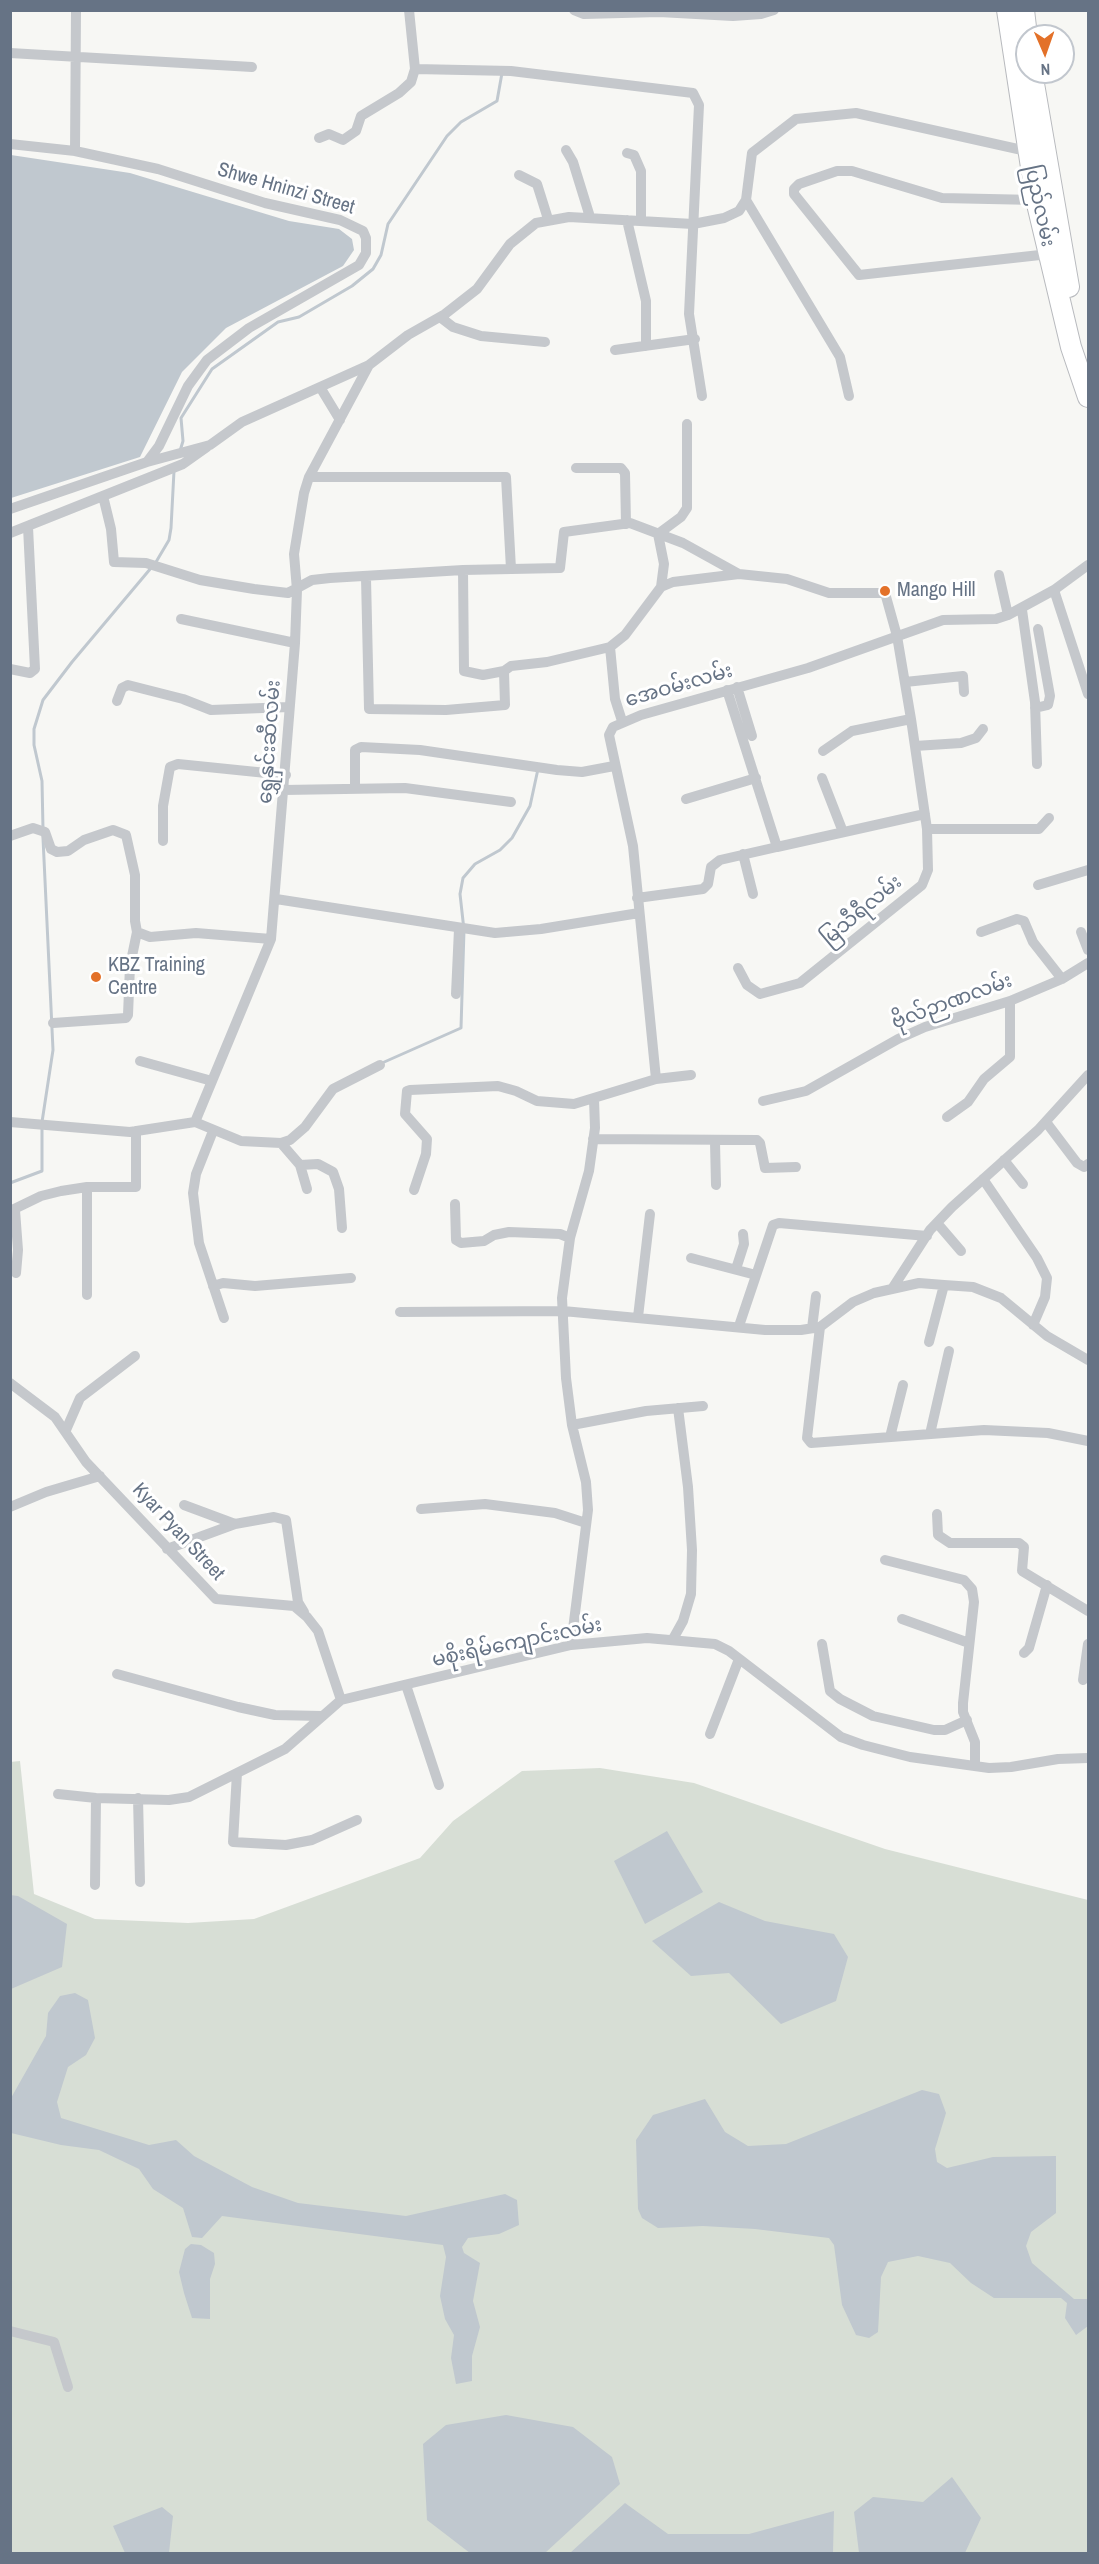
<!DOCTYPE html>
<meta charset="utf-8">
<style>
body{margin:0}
#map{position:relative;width:1099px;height:2564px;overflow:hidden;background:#f7f7f4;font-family:"Archivo Narrow",sans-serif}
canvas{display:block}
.frame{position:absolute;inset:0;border:12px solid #667385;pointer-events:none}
.north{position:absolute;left:1015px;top:24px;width:60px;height:60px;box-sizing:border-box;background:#fff;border:2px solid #c2c7ce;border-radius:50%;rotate:178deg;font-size:16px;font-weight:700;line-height:24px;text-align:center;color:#667385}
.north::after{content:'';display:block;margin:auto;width:21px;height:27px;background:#e37129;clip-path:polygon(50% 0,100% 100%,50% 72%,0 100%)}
</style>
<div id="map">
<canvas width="1099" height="2564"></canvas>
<div class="frame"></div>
<div class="north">N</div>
</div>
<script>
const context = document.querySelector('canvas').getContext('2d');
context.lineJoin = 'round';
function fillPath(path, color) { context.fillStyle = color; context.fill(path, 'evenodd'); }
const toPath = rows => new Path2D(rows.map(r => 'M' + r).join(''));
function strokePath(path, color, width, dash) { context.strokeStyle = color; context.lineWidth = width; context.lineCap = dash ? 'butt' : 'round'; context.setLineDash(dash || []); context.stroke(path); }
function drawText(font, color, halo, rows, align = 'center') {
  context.font = font + ' "Archivo Narrow","Noto Sans Myanmar",sans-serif'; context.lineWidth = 6; context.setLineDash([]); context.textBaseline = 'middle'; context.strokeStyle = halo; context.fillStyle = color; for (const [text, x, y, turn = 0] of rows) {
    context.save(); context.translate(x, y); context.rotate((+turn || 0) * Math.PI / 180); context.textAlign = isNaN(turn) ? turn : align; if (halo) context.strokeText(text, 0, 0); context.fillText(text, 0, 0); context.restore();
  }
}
fillPath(toPath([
 [20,1761,34,1894,95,1919,188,1923,254,1919,420,1858,453,1821,522,1771,600,1768,694,1783,885,1849,1088,1900,1088,2553,11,2553,10,1762]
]), '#d7ded5');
fillPath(toPath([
 [11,155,130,173,289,221,339,229,352,239,354,250,343,266,226,328,182,372,140,457,11,498],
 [667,1831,703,1892,645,1924,614,1861],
 [10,1895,18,1896,67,1924,62,1967,11,1989],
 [719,1902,765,1921,834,1934,848,1957,836,2001,781,2024,729,1973,691,1976,652,1941],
 [75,1993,88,2000,95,2038,86,2055,68,2067,57,2102,61,2118,149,2145,176,2140,194,2156,252,2187,298,2203,406,2216,505,2194,517,2200,519,2225,499,2234,468,2238,462,2247,464,2253,480,2263,473,2301,480,2327,472,2356,472,2381,456,2384,451,2358,454,2335,445,2319,440,2296,446,2257,443,2245,222,2216,202,2238,192,2237,183,2208,153,2189,139,2169,99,2150,61,2145,11,2133,11,2098,46,2036,48,2013,60,1996],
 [922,2090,939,2094,946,2113,935,2149,937,2162,947,2168,993,2157,1056,2156,1056,2213,1031,2232,1026,2246,1032,2263,1074,2299,1088,2299,1088,2326,1076,2335,1065,2318,1067,2303,1061,2298,994,2298,971,2283,950,2263,918,2256,888,2262,881,2277,878,2332,869,2338,856,2335,842,2305,834,2245,829,2238,755,2229,703,2226,658,2228,642,2218,638,2209,636,2140,653,2115,705,2099,725,2132,748,2146,786,2144],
 [191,2244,201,2245,214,2253,215,2264,210,2279,210,2319,192,2318,184,2293,179,2272,185,2249],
 [506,2415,573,2427,612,2457,620,2484,545,2553,470,2553,427,2520,423,2444,446,2425],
 [952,2477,981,2518,965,2553,859,2553,854,2512,873,2497,923,2502],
 [625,2503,668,2534,749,2534,834,2511,833,2553,570,2553],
 [162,2507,173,2516,169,2553,125,2553,113,2526]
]), '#c0c8cf');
strokePath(toPath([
 [180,451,183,441,181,418,212,369,278,322,299,317,352,286,373,269,381,255,388,224,447,136,461,122,497,101,502,73],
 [156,562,169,540,171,528,174,471],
 [43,829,42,781,34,745,34,729,43,700,72,662,151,568],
 [382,1063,461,1028,464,930,460,894,463,878,475,864,500,850,512,838,530,806,538,769],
 [42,1122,53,1050,43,838],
 [10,1183,42,1171,42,1128]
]), '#c0c8cf', 3);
const highway = toPath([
 [1007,10,1036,200,1071,347,1088,397],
 [1024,10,1027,36],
 [1032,72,1069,287]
]);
strokePath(highway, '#b8babe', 22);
strokePath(toPath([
 [574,10,584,14,659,12,733,16,761,14,774,10],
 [10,53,252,67],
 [415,69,511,71,693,93,699,105,689,314,702,396],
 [319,138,329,134,343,140,356,131,361,116,399,93,411,82,415,69,409,10],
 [10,144,75,151,158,169,265,203,340,220,363,231,366,238,366,253,359,265,249,328,207,360,188,386,159,446,147,462],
 [566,150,573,162,590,217],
 [75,151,76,10],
 [627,153,634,155,641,171,641,221],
 [519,175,537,184,548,219],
 [746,200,840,357,849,396],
 [1036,200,942,198,852,171,837,171,799,184,794,189,794,194,859,275,1049,254],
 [627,220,646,301,646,346],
 [440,317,453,327,481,336,545,342],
 [615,350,695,339],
 [320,387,340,420],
 [576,468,621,468,625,473,626,524],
 [309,477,506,477,511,569],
 [103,496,111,529,114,562,146,563,200,580,254,589,288,593,312,580,330,578,463,570,560,568,564,532,630,523,683,543,739,574,787,579,829,593,885,593,897,636,911,719,927,829,928,870,922,885,800,983,760,994,747,985,738,968],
 [10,509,147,462,210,445,242,422,369,365,408,335,445,314,477,289,510,244,536,223,569,217,693,224,724,218,739,211,746,200,752,153,796,119,856,113,1031,152],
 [10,533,183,464,207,447],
 [463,570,464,671,483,675,504,671],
 [999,575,1008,615],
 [366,578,369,709,446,710,505,705,504,671,511,666,547,662,610,647,625,635,661,587,673,582,739,574],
 [661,587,664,564,658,534,681,517,687,508,687,424],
 [1054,590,1088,694],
 [1022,610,1035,702,1037,764],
 [181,619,295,643],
 [610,647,615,699,622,721],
 [10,669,30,673,35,669,28,527],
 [905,682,963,676,964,692],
 [737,687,752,736],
 [117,701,122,688,128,685,183,699,211,710,289,707],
 [1035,708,1048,705,1050,696,1038,629],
 [915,746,961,743,976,738,983,729],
 [823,751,852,731,911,719],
 [822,778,843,832],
 [355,789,355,750,361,747,420,750,557,770,582,772,614,766],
 [284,790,405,788,511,802],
 [686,799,756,778],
 [927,829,1039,829,1049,818],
 [10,836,33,828,45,832,51,849,57,852,68,851,84,840,113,830,126,835,135,875,135,921,137,932,150,937,196,933,271,939],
 [163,841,163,806,170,767,178,764,286,775],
 [777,847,925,814],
 [743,854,753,894],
 [1038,885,1088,870],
 [637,898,703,889,708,884,711,867,720,860,777,847,727,690],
 [276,899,495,933,541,929,639,913],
 [981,932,1017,919,1024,921,1033,942,1062,979],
 [1081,932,1088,950],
 [456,994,459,929],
 [53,1023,126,1018,128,1015,130,966,137,932],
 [140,1061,212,1081],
 [656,1079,633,846,609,735,613,727,641,715,808,668,943,620,996,619,1008,615,1054,590,1088,565],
 [763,1101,806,1091,898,1039,925,1027,1010,1001,1062,979,1088,963],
 [947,1117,968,1102,984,1079,1010,1057,1010,1001],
 [10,1122,130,1132,195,1122,241,1141,281,1143,290,1140,305,1127,333,1089,380,1065],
 [195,1122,271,939,295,643,297,590,294,554,304,493,309,477,369,365],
 [1046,1122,1077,1163,1084,1167,1088,1164],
 [213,1131,196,1174,193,1193,199,1243,224,1318],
 [593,1139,757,1140,760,1143,765,1168,796,1167],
 [715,1142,716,1185],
 [281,1143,300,1165,307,1189],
 [1004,1160,1023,1184],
 [300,1165,318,1164,333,1172,339,1189,342,1228],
 [983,1179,1037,1258,1047,1278,1045,1297,1033,1325],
 [87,1187,87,1295],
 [414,1190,426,1154,427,1139,405,1114,407,1091,410,1090,498,1086,516,1091,537,1101,574,1104,656,1079,691,1075],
 [455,1204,456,1240,461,1243,484,1241,494,1235,509,1232,560,1234,570,1238],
 [15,1210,18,1250,16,1273],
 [10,1211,41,1196,61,1191,87,1187,136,1187,136,1131],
 [937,1223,961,1251],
 [691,1258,756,1275],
 [736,1269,744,1244,743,1234],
 [213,1286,223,1283,255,1286,351,1278],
 [892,1289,930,1230,952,1207,1038,1130,1088,1075],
 [400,1312,563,1311,765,1330,801,1330,820,1327,853,1302,874,1293,919,1283,944,1285,973,1287,1001,1298,1047,1336,1088,1360],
 [638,1317,650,1214],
 [739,1326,773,1225,779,1223,927,1236],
 [820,1327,807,1438,811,1443,984,1430,1048,1433,1088,1441],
 [812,1328,816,1296],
 [929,1342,944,1285],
 [10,1383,55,1417,86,1462,216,1599,294,1606,307,1617,318,1631,341,1700],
 [572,1425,646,1411,703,1406],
 [66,1430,80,1398,135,1356],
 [930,1434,949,1351],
 [890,1437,903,1385],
 [184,1505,235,1524,274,1517,286,1520,298,1602,304,1612],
 [10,1507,46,1492,100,1476],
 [421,1509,485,1504,555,1513,586,1523],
 [937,1514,938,1535,950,1543,1019,1543,1024,1547,1022,1571,1088,1611],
 [167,1549,235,1524],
 [885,1560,964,1580,972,1589,974,1602,963,1703,963,1712,975,1742,975,1766],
 [902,1619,969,1643],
 [673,1639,683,1621,691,1594,692,1550,688,1487,678,1408],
 [822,1644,830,1691,840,1699,873,1716,934,1730,945,1730,967,1720],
 [571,1645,588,1510,586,1482,572,1425,566,1378,562,1298,570,1238,589,1171,595,1128,594,1099],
 [1024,1653,1029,1648,1047,1585],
 [117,1674,238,1707,275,1715,322,1716],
 [1083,1680,1088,1644],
 [406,1685,439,1785],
 [710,1734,739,1659],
 [237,1773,233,1842,286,1845,312,1840,357,1820],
 [58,1794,96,1798,169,1800,189,1797,285,1749,341,1700,571,1645,647,1638,715,1644,729,1651,841,1737,863,1745,910,1757,989,1768,1011,1767,1058,1759,1088,1758],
 [138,1798,140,1882],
 [95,1885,96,1798],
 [10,2331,54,2342,68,2387]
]), '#c5c8cc', 10);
strokePath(highway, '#fff', 20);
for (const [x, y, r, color] of [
 [885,591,6,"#e37129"],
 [96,977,6,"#e37129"]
]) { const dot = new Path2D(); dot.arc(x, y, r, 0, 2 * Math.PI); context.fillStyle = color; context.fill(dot); strokePath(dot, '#fff', 2); }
drawText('20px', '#667385', '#fff', [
 ["Shwe Hninzi Street",286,189,16],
 ["ပြည်လမ်း",1039,206,78],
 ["အေဝမ်းလမ်း",679,686,-16],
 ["ရွှေနှင်းဆီလမ်း",270,742,-86],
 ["မြသီရီလမ်း",862,911,-40],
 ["ဗိုလ်ဉာဏလမ်း",952,1002,-20],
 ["Kyar Pyan Street",178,1532,47],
 ["မစိုးရိမ်ကျောင်းလမ်း",517,1643,-12]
]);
drawText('20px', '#667385', '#fff', [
 ["Mango Hill",897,591],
 ["KBZ Training",108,966],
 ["Centre",108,989]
], 'left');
</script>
